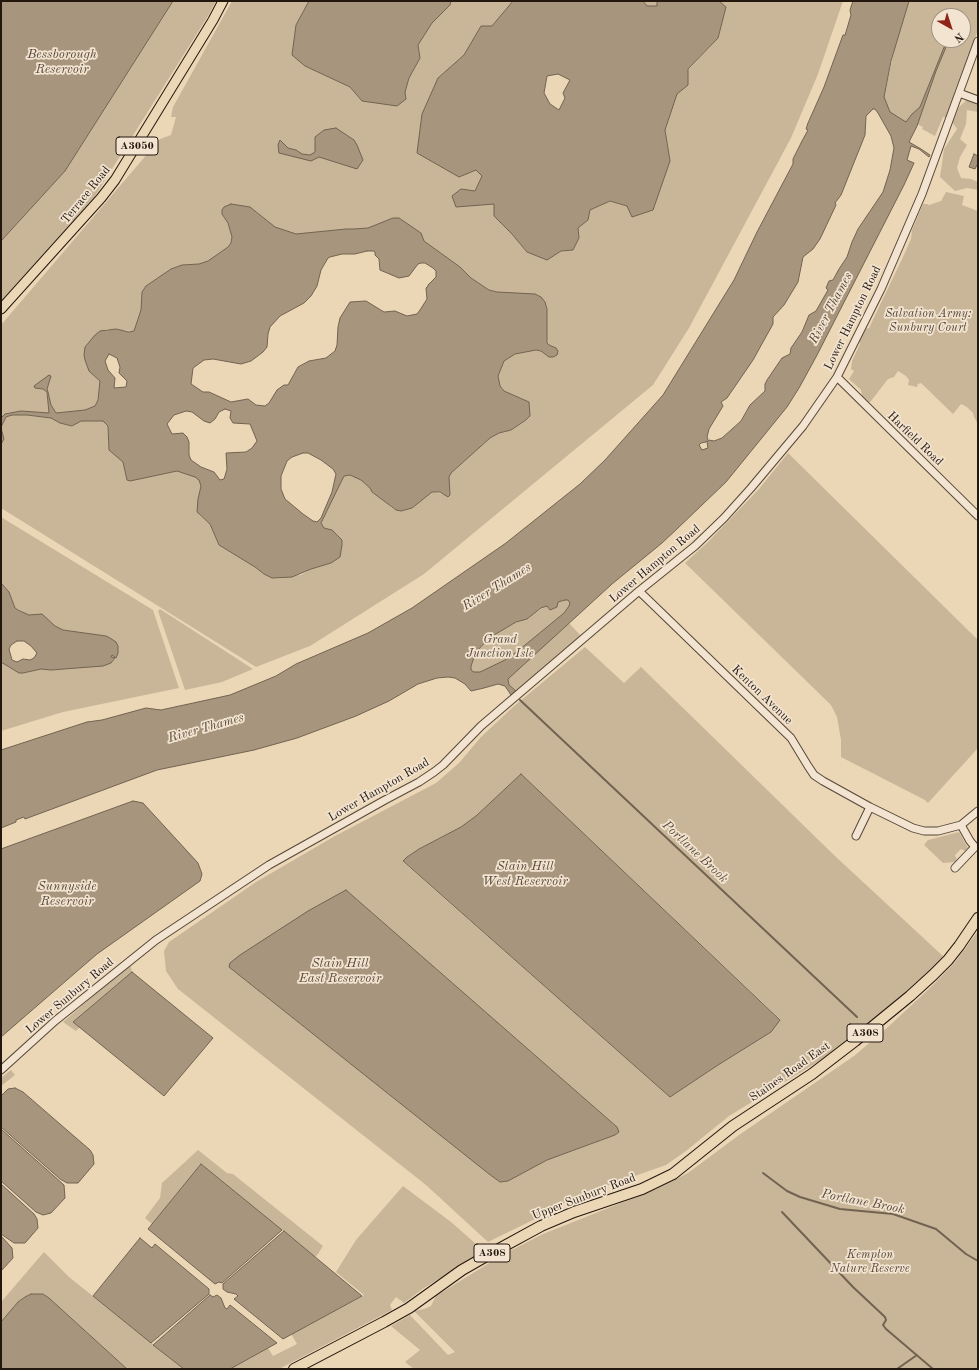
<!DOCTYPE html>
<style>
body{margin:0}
#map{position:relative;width:979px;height:1370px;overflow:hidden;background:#ebd6b6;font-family:"Old Standard TT",serif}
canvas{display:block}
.frame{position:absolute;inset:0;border:2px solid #23170e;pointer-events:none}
.north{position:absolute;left:931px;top:8px;width:40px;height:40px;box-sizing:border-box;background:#f2e4d0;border:1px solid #9f9282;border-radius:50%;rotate:141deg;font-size:11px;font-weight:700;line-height:16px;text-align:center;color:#23170e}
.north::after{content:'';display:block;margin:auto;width:14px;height:18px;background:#8f2418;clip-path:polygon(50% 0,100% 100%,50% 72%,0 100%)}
</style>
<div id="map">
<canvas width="979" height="1370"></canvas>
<div class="frame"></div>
<div class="north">N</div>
</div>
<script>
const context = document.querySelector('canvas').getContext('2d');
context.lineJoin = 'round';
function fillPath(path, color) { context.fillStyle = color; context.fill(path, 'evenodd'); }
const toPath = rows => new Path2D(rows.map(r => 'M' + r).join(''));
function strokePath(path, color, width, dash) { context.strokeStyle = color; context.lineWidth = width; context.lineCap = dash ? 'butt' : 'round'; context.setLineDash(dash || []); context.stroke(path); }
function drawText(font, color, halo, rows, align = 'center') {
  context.font = font + ' "Old Standard TT",serif'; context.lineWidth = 3.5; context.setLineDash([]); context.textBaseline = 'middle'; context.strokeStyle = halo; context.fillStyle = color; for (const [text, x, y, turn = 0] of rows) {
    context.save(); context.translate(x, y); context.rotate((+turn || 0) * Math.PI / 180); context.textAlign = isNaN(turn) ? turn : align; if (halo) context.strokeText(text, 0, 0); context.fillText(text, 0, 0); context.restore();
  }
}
fillPath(toPath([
 [173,1,216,1,208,16,95,196,1,301,1,241,65,171],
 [232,1,309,1,296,25,305,66,350,87,362,101,404,92,409,78,420,58,418,45,432,23,450,5,451,1,513,1,492,26,481,26,464,55,438,78,476,170,482,176,475,191,461,189,495,204,494,216,512,234,527,252,547,260,561,251,573,250,579,238,578,228,588,220,590,210,610,201,627,206,670,161,665,130,677,93,687,85,688,70,718,38,726,7,719,1,843,1,818,74,791,138,689,328,653,385,424,574,310,646,256,667,1,508,1,444,2,442,3,433,1,428,2,425,6,417,12,415,27,415,51,418,61,423,72,426,81,421,103,421,108,426,108,443,110,451,120,458,123,462,127,480,130,481,177,471,195,477,199,480,201,486,198,499,199,515,210,524,219,545,255,567,264,574,272,578,301,575,311,569,331,563,326,530,322,526,321,523,344,476,350,475,361,480,370,488,372,492,380,497,393,509,401,511,411,508,432,492,450,495,449,477,451,473,490,438,499,433,511,430,527,420,530,416,529,402,504,391,500,386,498,376,504,361,515,354,536,350,541,351,549,357,546,330,497,292,489,290,471,278,460,267,424,241,421,233,399,218,368,228,353,229,346,229,296,234,275,227,250,207,245,207,222,214,228,223,232,237,231,243,228,247,208,261,199,264,182,265,171,269,146,286,142,292,141,310,134,331,106,329,93,374,100,381,98,400,95,406,85,410,56,413,51,405,48,392,47,389,49,383,35,388,43,389,47,392,48,399,49,413,5,414,1,418,1,325,160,139,171,135,176,117,171,117,173,107],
 [643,1,657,1,657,6,647,6],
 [905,1,978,1,978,30,954,93,957,94,948,118,943,117,935,136,922,129,923,127,917,124,908,129,886,114,878,87,886,88],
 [939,16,963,16,963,40,939,40],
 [968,99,978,102,978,112,967,110,966,124,960,139,967,145,960,157,957,168,961,178,971,179,978,182,978,190,967,188,955,191,940,177,944,149,957,129,952,122,959,107],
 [946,192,964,196,962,205,978,211,978,424,974,417,973,413,967,407,961,404,953,414,921,383,918,384,917,387,908,385,909,380,906,376,898,371,894,377,888,379,871,401,868,403,863,401,861,390,849,379,854,371,851,369,852,361,860,344,859,340,864,329,869,328,902,259,911,239,912,230,923,204,927,204,929,205,941,201],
 [788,453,978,640,978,748,928,803,925,800,841,757,841,740,837,717,831,705,685,563,708,542,759,489],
 [1,517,153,610,179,688,63,712,1,731,1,662,19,673,23,673,41,669,51,670,111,663,115,659,111,657,112,655,116,657,106,636,63,630,55,626,42,615,29,615,15,608,9,592,1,583],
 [565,600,568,600,570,603,569,606,564,613,519,650,505,660,480,672,474,672,471,670,471,666,476,652,489,638,516,622,527,619,541,609,547,606,550,610,557,607,558,602],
 [160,609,253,669,222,682,185,690,158,611],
 [569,623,581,636,516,691,509,685,507,679],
 [585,647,624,683,641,667,836,857,944,957,872,1022,834,1052,729,1116,686,1151,666,1165,578,1196,535,1219,488,1242,426,1185,178,989,166,971,164,951,169,942,256,882,335,836,436,783,459,763,481,737,513,707],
 [521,774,780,1019,771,1032,718,1065,670,1097,403,862,407,857,419,849,461,827,476,816],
 [346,890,617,1127,618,1132,615,1135,547,1160,508,1181,500,1182,489,1174,229,967],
 [959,832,968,848,965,851,961,849,955,855,957,860,955,862,943,863,924,845,928,840],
 [978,931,978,1369,414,1369,405,1362,420,1350,391,1326,410,1315,448,1355,455,1352,414,1311,424,1309,431,1306,436,1296,502,1255,543,1234,656,1189,688,1173,739,1135,854,1056,888,1027,931,987,956,961],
 [130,964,132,972,74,1021,80,1027,76,1031,63,1022],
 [11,1070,15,1075,1,1086,1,1078],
 [198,1150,227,1173,233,1174,323,1246,318,1254,315,1257,201,1164,152,1224,145,1218,160,1198,162,1183],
 [403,1186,451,1222,484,1251,421,1290,404,1303,396,1297,390,1305,392,1310,279,1369,230,1369,268,1348,273,1356,297,1344,291,1334,364,1295,336,1272,356,1240],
 [44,1252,69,1277,184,1369,127,1369,49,1298,43,1294,31,1294,25,1297,18,1302,1,1322,1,1302]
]), '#c9b699');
const water = toPath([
 [1,1,173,1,65,171,1,241,1,1],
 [309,1,451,1,450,5,432,23,418,45,420,58,409,78,405,92,406,99,397,106,362,101,350,87,305,66,292,55,296,25,309,1],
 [513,1,643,1,647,6,657,6,657,1,719,1,726,7,718,38,688,69,688,85,677,94,665,130,670,161,653,210,632,217,627,206,610,201,590,210,588,220,578,228,579,238,573,250,561,251,547,260,527,252,512,234,494,216,494,204,456,207,452,196,461,189,475,191,482,176,476,170,459,177,417,153,422,114,438,78,464,55,481,26,492,26,513,1],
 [558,74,570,80,563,93,565,98,559,110,550,104,544,93,547,76,558,74],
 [853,1,909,1,891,61,884,97,890,112,906,122,912,114,920,107,947,40,949,40,936,71,917,126,909,142,921,149,930,155,929,157,919,149,911,146,907,160,914,163,904,185,816,357,799,388,787,407,726,482,678,528,662,543,612,584,508,679,509,685,516,691,511,695,505,686,498,684,484,688,471,691,465,684,455,678,448,677,437,678,418,684,389,701,356,716,297,738,254,750,157,770,25,819,24,817,16,820,16,822,1,828,1,750,87,722,102,720,146,708,161,710,230,695,276,676,296,664,368,633,412,608,506,543,580,484,605,460,663,395,734,280,757,232,793,164,793,159,802,141,808,130,806,129,808,123,824,87,843,35,845,35,846,32,851,15,850,10,853,1],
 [873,109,875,109,878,113,891,136,894,148,890,170,883,192,858,229,852,242,847,257,839,269,833,280,829,281,826,288,828,290,816,311,809,315,802,332,791,348,790,354,782,358,767,380,765,384,765,391,750,405,741,421,722,438,714,441,709,440,707,442,708,448,702,450,699,445,701,443,706,442,708,439,707,437,709,429,723,406,721,402,727,398,753,360,773,324,773,317,784,305,798,282,803,257,813,249,820,239,836,205,835,203,841,195,865,135,866,116,873,109],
 [565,600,568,600,570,603,569,606,564,613,519,650,505,660,480,672,474,672,471,670,471,666,476,652,489,638,516,622,527,619,541,608,547,606,550,610,557,607,558,602,565,600],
 [336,128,354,140,357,145,363,160,357,169,319,157,311,161,279,153,278,145,280,140,288,148,296,150,302,154,310,155,315,152,315,137,324,130,336,128],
 [974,154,978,156,978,163,975,169,969,167,974,154],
 [231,204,250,207,275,227,296,234,346,229,353,229,368,228,393,218,399,218,421,233,424,241,460,267,471,278,489,290,497,292,535,294,541,297,545,302,547,309,547,343,549,345,556,348,558,351,557,355,553,357,549,357,541,351,536,350,515,354,504,361,498,376,500,386,504,391,529,402,530,416,526,420,511,430,499,433,490,438,451,473,449,477,450,495,448,497,440,492,432,492,412,508,401,511,396,510,372,492,370,488,361,480,350,475,344,476,321,523,324,528,332,530,342,540,342,545,340,557,331,563,311,569,292,577,272,578,264,574,255,567,219,545,210,524,197,512,198,499,201,486,199,480,195,477,177,471,130,481,127,480,123,462,109,450,108,426,103,421,81,421,72,426,60,423,51,418,27,415,12,415,6,417,2,425,1,428,4,439,1,444,1,418,5,414,21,411,49,413,47,392,43,389,35,388,34,386,49,375,51,376,47,389,48,392,51,405,56,413,85,410,95,406,98,400,100,381,89,371,85,360,84,355,85,347,95,335,100,331,116,329,129,332,134,331,141,310,142,292,146,286,171,269,182,265,199,264,208,261,228,247,231,243,232,237,228,223,222,214,222,210,224,207,231,204],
 [367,251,374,251,375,252,375,255,379,259,380,270,399,278,409,276,418,264,421,263,425,263,433,268,436,271,436,277,428,285,428,286,426,288,427,299,420,310,417,314,407,316,395,311,384,312,366,301,350,302,340,318,338,327,337,345,335,351,326,358,309,361,298,367,288,385,284,385,277,390,269,403,265,406,256,405,248,399,231,402,209,392,203,392,191,384,193,368,204,360,213,359,241,364,251,361,263,352,267,347,268,334,270,327,280,316,304,303,311,296,317,286,321,270,328,258,330,257,342,254,355,254,367,251],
 [109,354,117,358,120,367,119,373,127,381,126,387,114,388,115,378,108,370,105,361,109,354],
 [225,409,231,411,230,418,233,423,250,424,257,441,252,448,246,452,226,453,227,469,225,476,224,479,220,480,214,472,201,467,191,460,189,455,189,442,187,437,183,433,172,434,167,424,174,415,186,411,192,412,204,421,210,423,215,419,219,412,225,409],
 [303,453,308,453,321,460,333,469,336,474,332,492,321,518,317,522,313,521,303,514,285,499,281,489,281,476,287,461,292,457,303,453],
 [1,583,9,592,15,608,18,610,29,615,42,614,55,626,63,630,106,636,110,638,116,642,118,646,118,653,116,658,112,655,111,657,115,658,111,663,103,666,51,670,41,669,23,673,19,673,1,662,1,583],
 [17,641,24,641,31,646,37,653,34,658,30,660,23,659,17,662,12,660,9,649,11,645,17,641],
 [521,774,780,1020,771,1032,718,1065,670,1097,403,861,407,857,419,849,461,827,476,816,521,774],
 [133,801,143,803,198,863,202,874,200,881,97,954,1,1037,1,849,133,801],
 [346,890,617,1127,619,1132,615,1135,547,1160,508,1181,500,1182,489,1174,229,967,230,963,240,955,308,911,346,890],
 [132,972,213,1038,164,1096,73,1022,132,972],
 [15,1088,23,1092,90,1150,93,1155,94,1164,78,1183,67,1183,60,1179,1,1127,1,1096,8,1089,15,1088],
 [1,1129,64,1185,65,1198,51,1213,43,1215,36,1212,1,1181,1,1129],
 [201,1164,282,1230,222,1283,219,1282,215,1284,148,1229,201,1164],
 [1,1184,34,1214,37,1219,38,1228,25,1243,14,1243,1,1234,1,1184],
 [284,1231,362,1296,283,1339,234,1299,238,1296,236,1294,227,1292,223,1289,223,1284,284,1231],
 [1,1236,12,1248,13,1258,1,1271,1,1236],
 [140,1238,152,1248,155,1244,209,1289,209,1294,151,1343,93,1296,140,1238],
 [31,1294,43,1294,49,1298,127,1369,1,1369,1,1322,18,1302,25,1297,31,1294],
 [210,1295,213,1297,217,1295,221,1298,225,1308,227,1309,230,1305,277,1343,230,1369,184,1369,153,1345,210,1295]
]);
fillPath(water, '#a7957d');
strokePath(water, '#726351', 1);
strokePath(toPath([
 [520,700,857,1017],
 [763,1173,787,1191,800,1197,840,1209,893,1214,936,1229,966,1254,978,1261],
 [782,1212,853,1287,885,1317,886,1320,883,1325,886,1329,933,1369],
 [897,1369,917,1355]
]), '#726351', 2);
const minor = toPath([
 [959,93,978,100],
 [837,377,978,516],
 [639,591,791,738,808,766,814,775,823,781,870,807,913,828,924,831,938,831,961,825,978,811],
 [856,836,870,807],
 [955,868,975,847,970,841,961,825],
 [1,1070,55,1021,156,940,269,865,385,800,419,782,434,772,443,765,481,726,639,591,695,546,724,518,751,488,803,426,837,377,881,289,922,194,978,41]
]);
const major = toPath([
 [1,309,101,198,115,180,213,20,223,1]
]);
const highway = toPath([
 [294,1369,384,1322,409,1308,462,1270,497,1250,541,1226,574,1212,642,1189,673,1174,733,1126,812,1074,855,1041,910,996,933,975,948,960,959,946,978,918]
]);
strokePath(minor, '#554738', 9);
strokePath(major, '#23170e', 11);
strokePath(highway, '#23170e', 12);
strokePath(minor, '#f2e4d0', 7);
strokePath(major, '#ebd6b6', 9);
strokePath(highway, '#ebd6b6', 10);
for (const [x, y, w] of [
 [137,146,42],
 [865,1033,36],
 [492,1253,36]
]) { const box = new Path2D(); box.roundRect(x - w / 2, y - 9, w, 18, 3); context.fillStyle = '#f2e4d0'; context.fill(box); strokePath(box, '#23170e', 1); }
drawText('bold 11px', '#23170e', null, [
 ["A3050",137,146],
 ["A308",865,1033],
 ["A308",492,1253]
]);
drawText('12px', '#23170e', '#f2e4d0', [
 ["Terrace Road",86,195,-51],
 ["Lower Hampton Road",853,318,-64],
 ["Harfield Road",915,439,44],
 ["Lower Hampton Road",655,564,-40],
 ["Kenton Avenue",762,695,44],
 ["Lower Hampton Road",379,790,-30],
 ["Lower Sunbury Road",70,996,-40],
 ["Staines Road East",790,1072,-35],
 ["Upper Sunbury Road",584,1197,-21]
]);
drawText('italic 12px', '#554738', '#f2e4d0', [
 ["Salvation Army:",928,314],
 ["Sunbury Court",928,328],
 ["Grand",500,640],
 ["Junction Isle",500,654],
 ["Kempton",870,1255],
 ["Nature Reserve",870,1269]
]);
drawText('italic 13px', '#58493a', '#f2e4d0', [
 ["Bessborough",62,55],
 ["Reservoir",62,70],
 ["River Thames",831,308,-62],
 ["River Thames",497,587,-32],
 ["River Thames",206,728,-16],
 ["Portlane Brook",695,852,43],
 ["Stain Hill",525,867],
 ["West Reservoir",525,882],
 ["Sunnyside",67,887],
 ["Reservoir",67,902],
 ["Stain Hill",340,964],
 ["East Reservoir",340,979],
 ["Portlane Brook",863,1202,11]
]);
</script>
